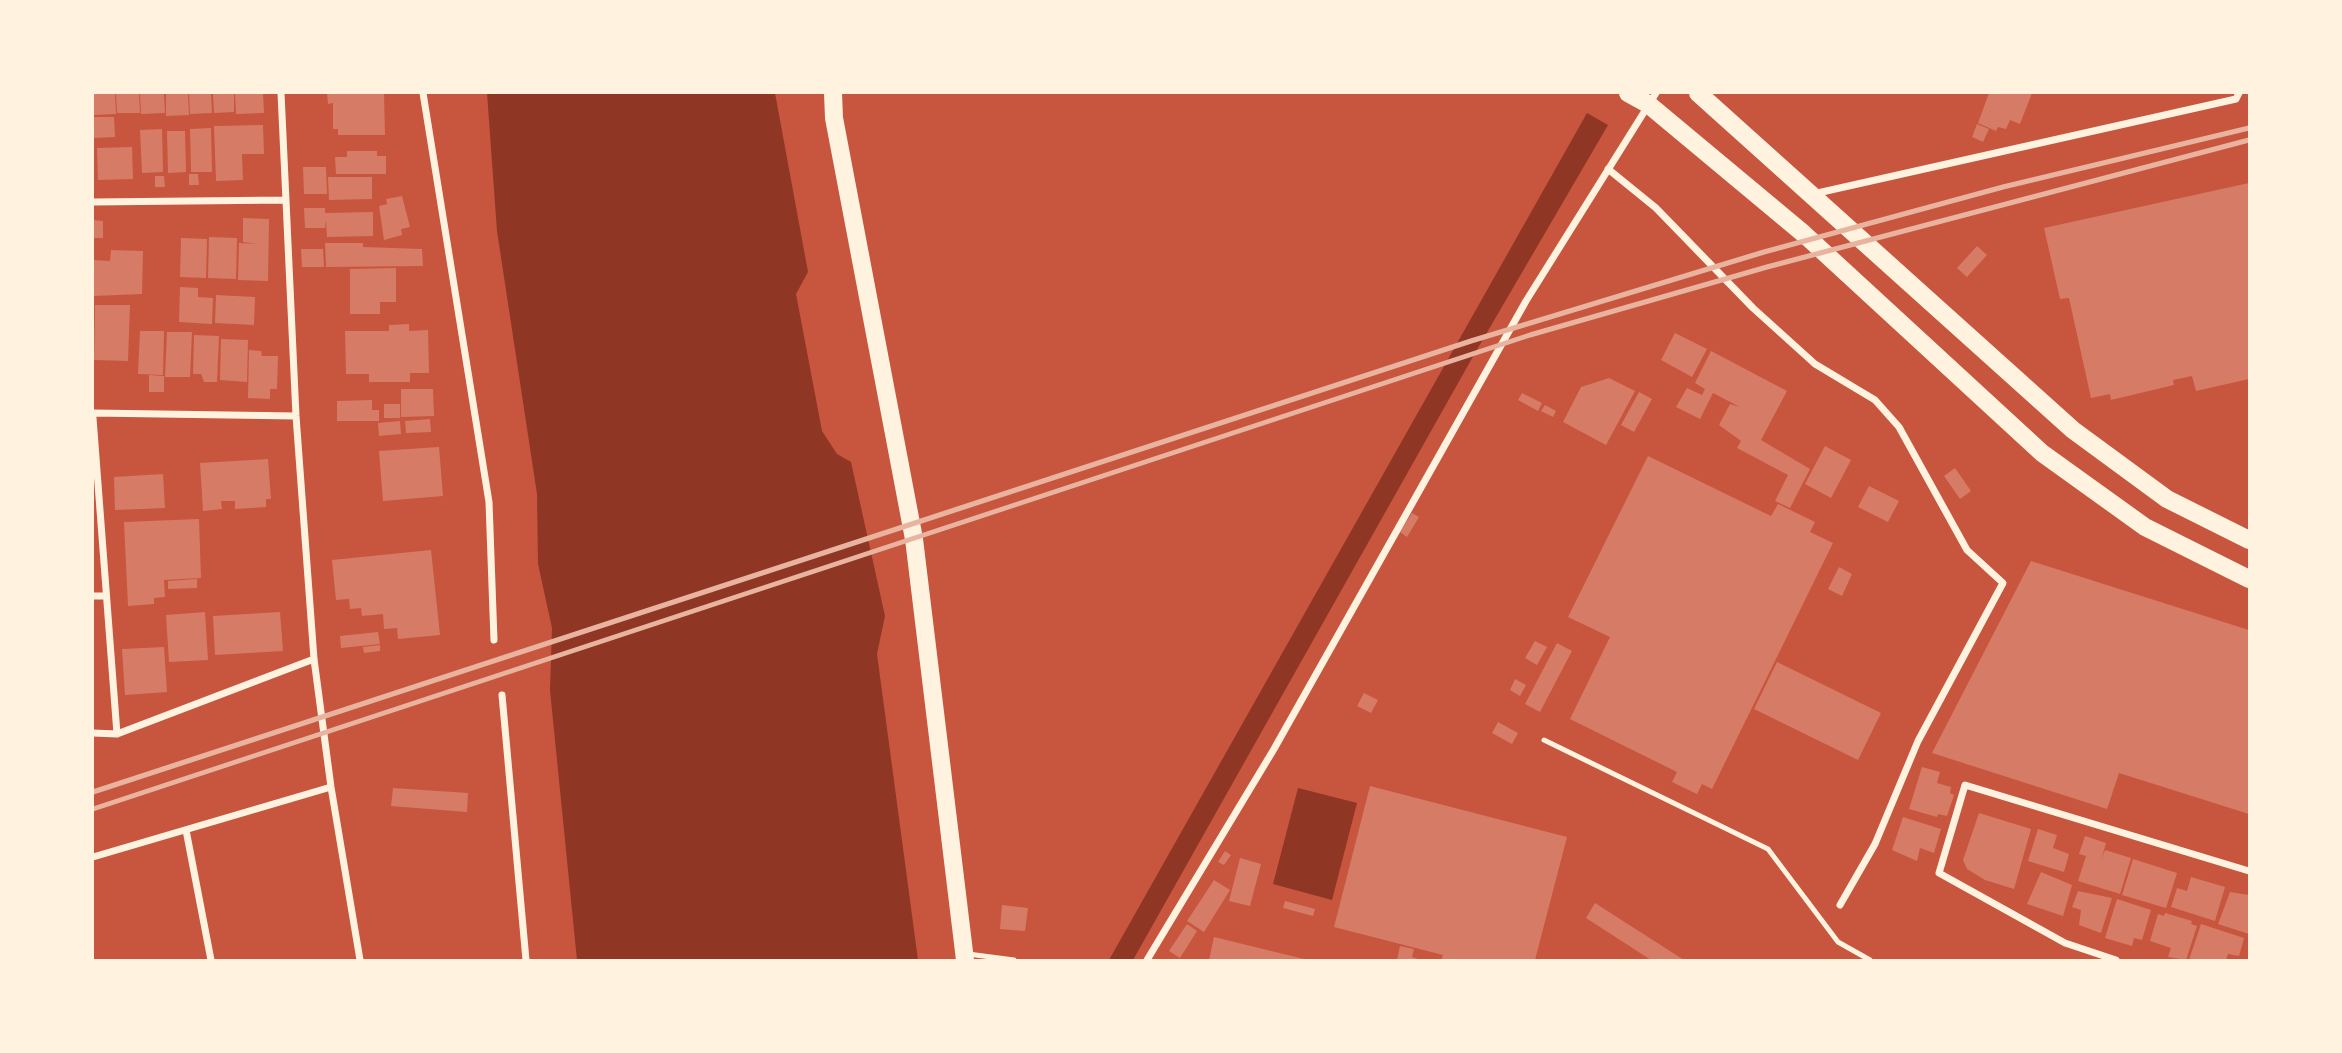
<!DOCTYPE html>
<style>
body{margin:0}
#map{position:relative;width:2342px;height:1053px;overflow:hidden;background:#c8553d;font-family:"Space Grotesk",sans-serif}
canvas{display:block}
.frame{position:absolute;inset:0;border:94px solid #fff3e0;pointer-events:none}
</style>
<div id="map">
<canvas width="2342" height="1053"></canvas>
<div class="frame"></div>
</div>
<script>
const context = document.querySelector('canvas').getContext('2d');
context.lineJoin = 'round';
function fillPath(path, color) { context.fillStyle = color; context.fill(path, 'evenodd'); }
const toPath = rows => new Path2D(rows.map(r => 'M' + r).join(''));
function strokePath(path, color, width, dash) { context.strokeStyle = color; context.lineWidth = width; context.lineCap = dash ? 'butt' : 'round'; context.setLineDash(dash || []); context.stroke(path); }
fillPath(toPath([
 [487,93,775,93,808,272,796,294,822,431,837,454,851,462,885,616,877,654,918,960,577,960,550,690,552,628,538,564,537,494,497,231],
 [1587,113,1608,125,1475,353,1133,960,1109,960],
 [1298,788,1357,803,1332,900,1273,884]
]), '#8f3625');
fillPath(toPath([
 [93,93,115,93,116,114,93,115],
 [116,93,139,93,140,113,117,113],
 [140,93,164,93,165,113,141,114],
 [166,93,188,93,189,115,166,116],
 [189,93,211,93,212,113,190,114],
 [213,93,234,93,234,112,214,113],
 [235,93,263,93,264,113,236,114],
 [327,93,384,93,385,135,338,135,338,129,333,129,333,103,328,104],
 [1989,93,2032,93,2020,124,2010,120,2006,129,1998,127,1996,131,1978,123],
 [93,117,114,117,115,137,93,138],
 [1977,124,1989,129,1983,142,1972,137],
 [263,125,264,154,242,154,243,180,216,181,214,126],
 [211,128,212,172,191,172,190,129],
 [162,129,163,172,142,173,140,130],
 [167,131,185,131,186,172,168,173],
 [132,147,133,179,98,180,97,148],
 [347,151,377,151,377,156,386,156,386,174,336,174,335,157,347,157],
 [303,167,326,167,327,194,304,194],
 [189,174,198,174,199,185,189,185],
 [155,176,164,176,165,187,155,187],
 [328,177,372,177,372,199,329,200],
 [2249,183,2249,379,2196,391,2192,376,2173,380,2174,385,2111,400,2110,394,2091,398,2069,298,2060,299,2044,228],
 [402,196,410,227,401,229,402,235,384,240,379,206,387,204,386,199],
 [304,208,325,208,325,213,373,212,373,236,327,237,326,220,325,228,305,228],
 [243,218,269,219,268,281,238,280,239,243,257,244,243,242],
 [93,220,103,221,103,238,93,238],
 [209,237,237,238,236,279,208,278],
 [181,238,207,239,206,278,180,277],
 [325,243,363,243,363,247,422,249,423,266,326,267],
 [1977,246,1987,255,1967,277,1957,268],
 [301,249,323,249,324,267,302,267],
 [111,250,143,251,142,294,93,296,93,260,110,261],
 [396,268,396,302,380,302,380,314,350,314,350,269],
 [180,287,198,288,198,297,213,298,212,324,179,322],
 [216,295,255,297,254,325,215,323],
 [95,305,130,305,128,361,94,360],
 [409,324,409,331,428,330,429,373,410,373,410,382,369,382,369,374,346,374,345,331,389,331,389,325],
 [140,331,164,331,163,375,138,374],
 [167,332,192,332,190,377,165,377],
 [1675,333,1707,349,1692,377,1661,360],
 [194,335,219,336,217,382,204,382,201,374,193,374],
 [221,339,248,340,247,382,220,380],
 [249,350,261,351,262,356,278,356,277,389,270,389,270,399,248,398],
 [1711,351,1787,391,1761,440,1810,469,1790,508,1775,501,1788,475,1737,448,1741,441,1719,425,1730,404,1740,407,1713,393,1700,419,1676,407,1687,388,1702,395,1705,389,1695,383],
 [149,375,164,376,164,392,149,392],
 [1609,378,1635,391,1606,445,1563,422,1581,387],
 [401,389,433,389,434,416,401,417],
 [1639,392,1652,399,1634,432,1621,425],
 [1522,393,1542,403,1538,411,1518,400],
 [372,400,372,410,379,410,379,421,337,421,337,401],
 [384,404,400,404,400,418,384,418],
 [1545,405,1556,411,1553,417,1541,411],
 [430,419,431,432,406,433,405,421],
 [400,421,401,434,379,436,378,423],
 [1825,446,1851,460,1831,498,1805,484],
 [439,447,443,496,383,501,379,451],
 [1648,456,1771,516,1778,504,1815,522,1810,532,1833,543,1712,789,1702,784,1697,794,1672,782,1677,772,1570,719,1610,637,1568,617],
 [268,459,271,499,266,499,266,507,235,509,235,501,221,501,222,509,203,511,200,463],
 [1955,468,1971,491,1960,499,1944,476],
 [163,474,165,508,115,510,114,477],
 [1869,486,1899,501,1888,522,1858,507],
 [1412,513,1419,517,1407,537,1400,532],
 [199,519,201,578,164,580,165,597,154,598,154,604,128,606,124,522],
 [431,550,440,635,398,639,397,628,384,629,383,614,362,616,361,608,350,609,349,599,336,600,332,560],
 [2031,561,2249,630,2249,814,2119,773,2107,809,1932,753],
 [1839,567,1852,574,1842,596,1828,589],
 [197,579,197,588,168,589,168,581],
 [205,612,208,660,169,662,166,615],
 [280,612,283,651,215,655,213,616],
 [378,632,380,644,341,648,340,636],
 [1535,641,1547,647,1537,665,1525,658],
 [1557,643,1572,651,1540,712,1525,704],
 [380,645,380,651,364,653,363,647],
 [164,647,167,692,125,695,122,649],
 [1777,662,1881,713,1858,760,1754,709],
 [1515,679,1526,685,1520,696,1510,690],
 [1364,693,1378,700,1371,713,1357,706],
 [1498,722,1518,733,1512,744,1492,733],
 [1922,767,1940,772,1937,783,1951,787,1950,793,1954,795,1947,816,1938,814,1937,817,1909,809],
 [1370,786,1567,837,1535,960,1441,960,1443,955,1334,927],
 [393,788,468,793,467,812,391,806],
 [1979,813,2031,829,2014,889,1985,880,1967,869,1963,860],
 [1903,817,1941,829,1934,853,1920,848,1917,861,1892,850],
 [2038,829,2057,835,2053,848,2069,854,2064,872,2028,861],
 [2085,836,2106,843,2101,861,2105,850,2131,858,2120,894,2078,881,2086,856,2079,854],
 [1225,851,1231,855,1224,865,1218,862],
 [1240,858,1261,864,1250,906,1229,901],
 [2133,859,2177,873,2166,908,2122,895],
 [2041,872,2072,885,2063,916,2027,904],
 [2191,877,2225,887,2215,921,2171,907,2177,888,2187,891],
 [1214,880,1230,890,1204,932,1187,921],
 [2078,891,2112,898,2101,933,2079,925,2081,910,2072,907],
 [2230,892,2249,895,2249,934,2218,924],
 [2117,899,2151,910,2142,940,2134,938,2132,946,2105,938],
 [1285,901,1315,909,1313,916,1283,908],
 [1595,903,1684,960,1651,960,1586,918],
 [1002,905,1028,908,1025,931,1000,929],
 [2165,913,2192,921,2191,924,2197,926,2186,960,2168,957,2171,948,2150,941,2158,914,2164,916],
 [1187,924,1197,931,1180,958,1169,951],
 [2201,924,2244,938,2239,956,2228,954,2226,960,2189,960],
 [1214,937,1304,959,1304,960,1209,960],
 [1400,946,1414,949,1412,957,1422,960,1397,960]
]), '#d67c66');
strokePath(toPath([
 [1544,740,1768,849,1838,942,1870,960],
 [968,954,1014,960]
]), '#fff3e0', 5);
strokePath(toPath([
 [281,93,296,416,314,659,331,787,360,960],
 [423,93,489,502,494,640],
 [1608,169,1656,208,1753,308,1815,364,1875,400,1899,427,1967,550,2003,583,1918,741,1875,844,1840,905],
 [1813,194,2236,99,2239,93],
 [93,202,286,200],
 [93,413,296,416],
 [93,418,117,734,93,733],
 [93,596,105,596],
 [502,695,526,960],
 [117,734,314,659],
 [186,830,211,960],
 [93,857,331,787],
 [1147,960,1274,749,1526,301,1656,93],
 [2116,960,2065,943,1939,873,1965,785,2249,871]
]), '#fff3e0', 7);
strokePath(toPath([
 [833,93,834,118,914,539,965,960],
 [1628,93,1648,104,1804,234,2042,453,2145,527,2249,579],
 [1698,93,2073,430,2167,499,2249,540]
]), '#fff3e0', 18);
strokePath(toPath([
 [93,792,1471,341,1764,252,2003,187,2249,128],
 [93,809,1530,335,1767,267,2249,140]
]), '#e9b49f', 5);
</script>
